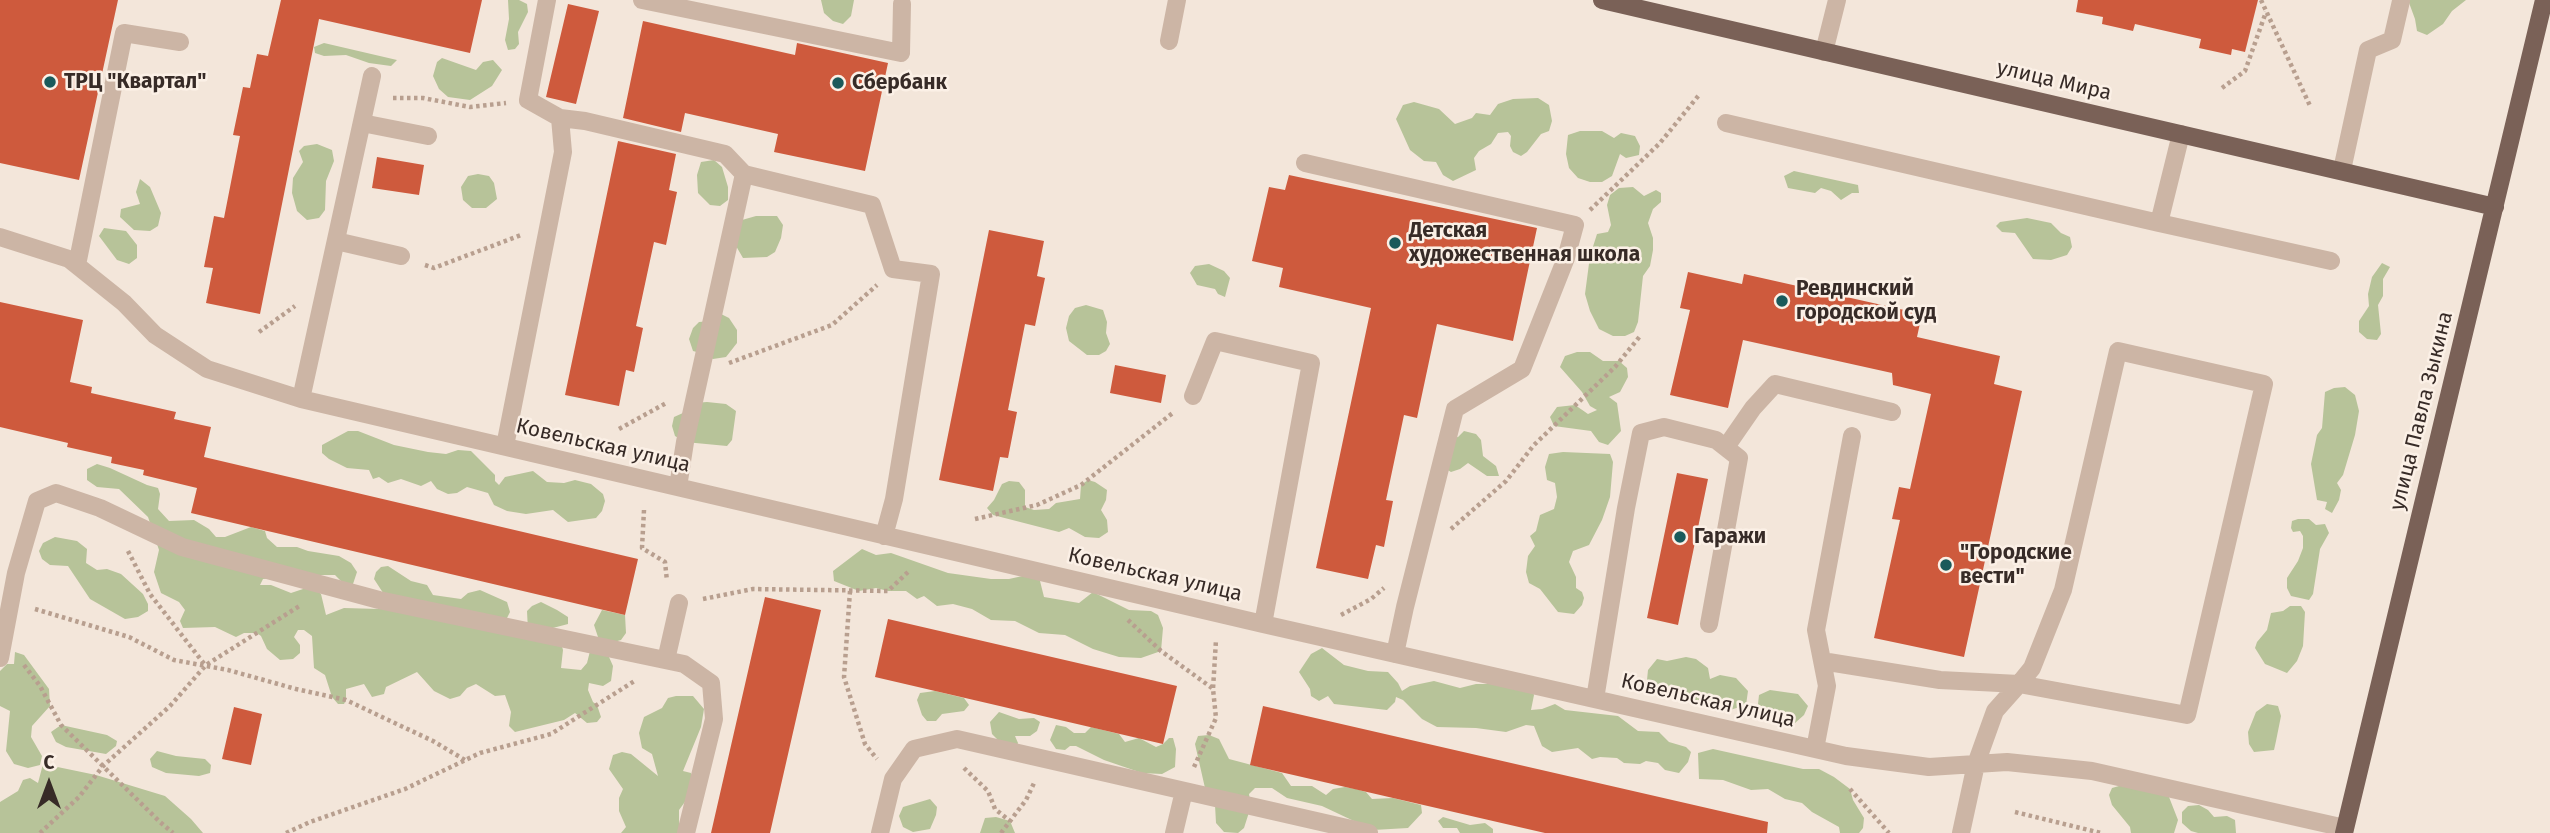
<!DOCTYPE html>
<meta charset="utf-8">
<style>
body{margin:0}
#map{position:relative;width:2550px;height:833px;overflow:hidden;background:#f3e6da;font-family:"Fira Sans",sans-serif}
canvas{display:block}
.north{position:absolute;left:14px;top:749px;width:70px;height:70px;-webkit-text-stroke:5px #fbf0e6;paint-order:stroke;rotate:0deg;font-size:19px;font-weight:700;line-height:28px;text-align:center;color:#372b27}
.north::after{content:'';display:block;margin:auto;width:24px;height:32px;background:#372b27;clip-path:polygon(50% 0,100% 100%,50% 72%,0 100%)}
</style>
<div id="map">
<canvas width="2550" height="833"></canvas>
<div class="north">С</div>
</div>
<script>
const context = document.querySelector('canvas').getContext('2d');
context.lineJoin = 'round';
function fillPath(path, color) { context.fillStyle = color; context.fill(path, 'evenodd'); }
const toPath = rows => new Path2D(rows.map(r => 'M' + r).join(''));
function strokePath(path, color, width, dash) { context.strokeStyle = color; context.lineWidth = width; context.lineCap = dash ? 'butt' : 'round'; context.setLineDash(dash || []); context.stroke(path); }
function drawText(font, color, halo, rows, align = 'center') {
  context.font = font + ' "Fira Sans",sans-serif'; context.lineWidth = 5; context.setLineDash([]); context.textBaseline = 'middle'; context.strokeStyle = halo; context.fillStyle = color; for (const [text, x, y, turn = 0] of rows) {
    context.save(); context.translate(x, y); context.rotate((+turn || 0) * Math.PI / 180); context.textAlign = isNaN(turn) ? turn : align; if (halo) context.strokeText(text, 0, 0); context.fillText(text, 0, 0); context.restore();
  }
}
fillPath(toPath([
 [508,0,519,0,527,4,528,12,518,32,519,44,515,49,508,50,505,40,509,19],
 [821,0,854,0,851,16,843,24,833,21,824,13],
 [2408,0,2466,0,2452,11,2443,24,2427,35,2417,31,2415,19],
 [324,43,397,60,391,66,369,63,346,55,324,56,315,53,314,47],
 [442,58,476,70,483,62,493,60,502,70,492,86,470,100,448,97,439,89,433,76,437,62],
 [1538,98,1549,105,1552,121,1549,131,1541,134,1527,152,1521,156,1513,152,1510,146,1511,136,1508,132,1498,133,1491,144,1479,151,1474,158,1476,170,1453,181,1443,175,1436,162,1424,161,1410,150,1396,119,1403,105,1414,102,1439,109,1455,124,1472,118,1476,113,1490,115,1498,104,1513,99],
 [1580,131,1602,131,1614,138,1621,133,1635,136,1640,146,1639,155,1626,158,1620,154,1612,176,1602,182,1590,182,1578,178,1569,168,1566,154,1568,135],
 [317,144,332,150,334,161,326,181,325,210,319,218,307,220,297,211,292,193,293,178,303,162,299,151,304,146],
 [714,160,722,167,728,187,728,200,720,206,710,205,698,193,697,175,701,162],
 [1794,171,1858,185,1859,193,1852,193,1841,200,1831,191,1821,188,1815,193,1788,188,1784,176],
 [478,174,489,176,494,183,497,199,486,208,472,208,463,200,461,187,468,176],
 [140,179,150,187,161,213,158,226,150,231,134,230,120,217,121,209,140,204,136,192],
 [1633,187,1644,196,1656,190,1661,193,1661,202,1653,209,1648,223,1653,238,1653,250,1650,266,1643,276,1638,322,1634,332,1625,336,1613,336,1599,329,1590,311,1585,294,1590,256,1597,234,1608,232,1611,225,1607,205,1610,195,1619,188],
 [756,216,777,216,783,225,781,238,775,252,767,257,743,258,736,246,742,220],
 [2027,218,2051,223,2061,233,2070,237,2072,247,2067,255,2051,260,2033,259,2015,233,2002,232,1996,226,2000,222],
 [104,228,126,231,137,245,137,258,129,264,117,260,99,236],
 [2382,263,2390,267,2383,279,2383,296,2378,305,2381,334,2377,340,2367,339,2359,332,2359,321,2369,306,2368,294,2372,277],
 [1209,264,1224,271,1230,278,1225,297,1218,294,1215,289,1197,285,1190,273,1195,266],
 [1086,305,1103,310,1107,322,1106,333,1110,344,1106,351,1099,355,1087,355,1069,341,1066,328,1069,316,1075,308],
 [721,314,729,318,737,330,737,343,726,357,713,359,704,354,693,351,689,339,693,328,699,322,711,321],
 [1577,352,1590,352,1603,361,1619,361,1627,368,1628,377,1620,392,1609,397,1617,403,1621,431,1608,445,1599,442,1591,431,1554,426,1550,417,1557,407,1575,405,1588,414,1597,410,1590,406,1582,392,1560,367,1565,356],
 [2345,387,2355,395,2359,411,2355,435,2343,475,2337,483,2341,490,2339,500,2332,513,2325,509,2327,502,2317,500,2311,464,2317,435,2322,428,2325,392,2334,388],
 [707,402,726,404,736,411,732,440,727,446,685,442,675,436,672,426,674,417,683,413,694,403],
 [348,431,358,431,394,445,428,452,446,454,458,450,471,451,495,475,495,481,499,485,505,477,533,471,547,482,564,483,575,480,591,484,603,494,605,501,602,511,596,518,568,522,553,510,526,514,507,511,494,505,488,493,467,487,457,493,448,494,437,489,431,481,421,486,401,479,388,483,379,477,373,479,369,470,347,468,329,459,322,453,322,445],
 [1464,431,1476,434,1481,440,1483,456,1496,466,1499,476,1487,476,1468,463,1460,469,1451,472,1441,466,1447,439,1458,437],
 [1563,452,1610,454,1613,462,1610,497,1602,520,1589,545,1573,551,1569,562,1576,577,1576,588,1582,592,1584,598,1582,605,1574,614,1558,612,1540,589,1529,583,1526,572,1528,556,1535,546,1530,536,1536,531,1540,515,1554,509,1557,497,1555,483,1547,480,1545,467,1549,454],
 [97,464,110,468,147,485,158,488,160,494,158,509,169,521,194,520,209,529,216,537,225,537,251,527,265,531,267,538,277,547,297,547,308,551,339,556,351,563,357,572,353,584,344,584,335,575,321,575,263,579,260,585,271,585,291,593,306,588,315,589,321,594,326,615,344,608,379,609,389,606,389,602,374,579,376,572,381,567,388,566,411,581,427,585,433,595,461,599,468,593,480,590,507,602,510,612,506,620,528,631,527,611,532,606,541,602,557,610,568,617,568,624,549,629,561,643,563,650,561,668,581,670,587,663,590,651,598,637,594,625,602,610,625,615,626,633,621,640,610,643,609,657,613,666,611,681,603,686,589,683,588,690,593,702,597,705,601,717,597,722,587,723,575,713,564,720,515,732,509,726,511,712,505,695,495,696,476,684,467,688,460,696,450,699,434,691,417,672,386,687,384,694,372,697,364,684,346,689,346,700,344,704,338,704,332,697,325,675,314,668,312,636,304,630,298,630,294,637,300,645,300,653,293,659,280,660,267,649,261,636,257,633,244,633,236,637,215,627,183,628,180,621,185,610,179,602,161,593,154,572,159,550,148,517,119,489,97,487,87,480,87,469],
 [1088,480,1095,482,1107,490,1106,500,1101,510,1107,520,1108,532,1099,538,1085,537,1069,528,1059,532,993,515,987,508,994,500,1002,484,1009,481,1019,482,1025,490,1025,507,1034,510,1049,509,1056,503,1080,499,1081,485],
 [2298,519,2309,519,2316,525,2325,524,2329,533,2320,549,2313,594,2309,600,2291,596,2287,588,2287,578,2298,561,2303,548,2303,536,2300,531,2293,532,2291,528,2292,521],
 [55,537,77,541,87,549,86,563,97,570,107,569,121,574,143,594,148,604,148,611,138,617,125,619,90,599,68,566,50,565,42,559,39,551,43,543],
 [862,549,876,555,891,553,948,573,991,579,1009,579,1027,575,1039,577,1044,597,1079,603,1093,592,1129,610,1151,611,1158,615,1163,628,1161,651,1141,658,1119,657,1093,649,1065,635,1039,633,1015,621,991,620,972,609,953,604,937,606,924,596,917,599,906,591,888,591,876,588,859,591,834,581,833,571],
 [2290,606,2301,606,2305,612,2303,646,2297,661,2287,673,2265,664,2255,648,2257,642,2267,630,2271,613,2283,611],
 [1322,648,1344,665,1368,671,1388,672,1398,683,1402,691,1410,686,1434,681,1460,688,1476,684,1530,684,1534,695,1531,710,1542,709,1555,704,1565,710,1618,716,1638,731,1659,732,1669,742,1686,747,1691,752,1688,762,1679,773,1665,770,1658,763,1646,761,1640,764,1624,763,1617,758,1600,757,1592,759,1578,748,1552,752,1542,746,1534,726,1526,725,1506,732,1476,728,1437,727,1422,719,1403,700,1396,697,1395,702,1387,710,1334,704,1328,696,1319,701,1311,696,1310,689,1299,672,1311,654],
 [15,652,24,655,49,689,50,706,32,726,31,737,42,756,40,765,28,768,14,764,6,751,10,711,0,706,0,671,7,664,14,664],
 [1686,657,1696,659,1708,668,1710,679,1720,675,1736,678,1748,691,1746,705,1730,710,1697,702,1658,691,1647,680,1648,670,1657,659,1667,661],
 [1770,690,1798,694,1808,706,1804,715,1795,723,1765,715,1758,704,1759,695],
 [935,691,964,698,969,705,964,711,942,714,936,721,927,721,922,715,917,700,920,693],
 [676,696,693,696,704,709,701,727,683,771,691,773,693,780,687,799,679,810,679,833,621,833,626,827,619,811,619,798,623,789,609,769,613,755,622,752,631,754,658,776,652,754,642,748,639,733,644,717,662,708,668,698],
 [2267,704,2278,706,2281,716,2276,741,2274,750,2254,752,2249,744,2248,732,2256,712],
 [999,712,1019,719,1034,718,1040,722,1037,731,1030,736,1015,736,1018,743,1016,748,1001,743,992,734,990,722],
 [61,725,107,735,117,741,116,746,106,754,66,747,56,742,51,732],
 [1056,725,1066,727,1074,733,1085,733,1091,727,1119,734,1125,742,1139,738,1156,747,1163,744,1169,738,1173,738,1176,749,1175,767,1162,774,1142,773,1104,760,1076,746,1070,746,1065,750,1056,749,1050,740],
 [1209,735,1219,739,1229,759,1282,773,1291,786,1312,786,1326,795,1333,789,1345,787,1356,789,1366,792,1372,799,1393,798,1421,805,1422,813,1408,828,1373,830,1322,806,1287,798,1272,788,1255,788,1249,794,1251,806,1244,828,1238,833,1224,832,1216,823,1215,805,1205,788,1195,744,1198,736],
 [1713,749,1803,769,1819,769,1834,777,1850,789,1853,800,1864,818,1863,828,1859,833,1840,833,1839,827,1812,812,1802,803,1785,799,1768,789,1751,790,1723,780,1699,779,1698,753],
 [157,751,176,756,205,759,211,765,210,773,199,776,166,773,152,767,150,759],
 [43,764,96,775,165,796,191,819,203,833,0,833,0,802,18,791,23,780,30,778,38,783],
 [2126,784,2154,790,2169,797,2178,820,2174,833,2131,833,2130,827,2112,805,2109,795,2112,788],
 [930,799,937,807,936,815,930,829,913,832,903,827,899,816,903,807],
 [2199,805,2208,810,2214,817,2227,816,2235,820,2236,833,2198,833,2191,831,2182,823,2182,812,2188,806],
 [996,817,1010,821,1015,833,980,833,985,818],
 [1443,817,1470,825,1485,823,1493,829,1493,833,1460,833,1457,828,1443,828,1438,821]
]), '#b7c399');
fillPath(toPath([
 [0,0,118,0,79,180,0,163],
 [281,0,482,0,470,53,319,19,260,314,206,303,213,268,204,267,214,216,224,218,240,136,233,135,243,87,250,88,257,54,268,56],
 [2078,0,2258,0,2245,52,2232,49,2231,55,2199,48,2201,39,2135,24,2133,31,2102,24,2103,17,2076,12],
 [568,4,599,11,576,104,546,97],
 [643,21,795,55,797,43,888,63,865,171,774,152,778,134,685,113,681,132,623,118],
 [618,141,676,154,669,190,677,192,666,245,654,242,636,326,643,328,634,372,626,370,619,406,565,395],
 [377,157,424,165,419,195,372,188],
 [1289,175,1537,228,1513,341,1437,324,1417,418,1404,415,1386,500,1393,501,1384,547,1376,545,1368,579,1316,568,1371,308,1279,287,1283,268,1252,261,1269,187,1285,190],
 [989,230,1044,241,1037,276,1045,278,1035,326,1025,324,1008,410,1017,412,1008,458,1000,457,993,491,939,480],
 [1688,272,1742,284,1744,274,1922,314,1917,337,2000,356,1994,384,2022,391,1964,657,1874,638,1900,520,1892,519,1899,487,1910,489,1931,394,1893,385,1892,373,1743,340,1728,408,1670,395,1690,310,1680,308],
 [0,302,83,320,70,382,92,387,91,393,176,412,174,419,211,427,204,457,638,559,625,615,191,513,197,488,143,475,144,470,111,463,112,457,67,447,68,443,0,427],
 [1115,365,1166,375,1161,403,1110,393],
 [1677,473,1708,479,1678,625,1647,618],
 [765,597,821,610,770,833,711,833],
 [888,619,1177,686,1163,744,875,677],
 [1263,706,1768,822,1767,833,1545,833,1250,765],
 [234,707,262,714,251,765,222,759]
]), '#ce5a3d');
strokePath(toPath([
 [2261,0,2311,108],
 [2222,88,2245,71,2266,12],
 [393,98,423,98,470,107,506,103],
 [1590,210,1660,143,1699,95],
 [425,265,434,268,521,235],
 [259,332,295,306],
 [729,363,832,325,877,285],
 [619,429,668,402],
 [644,510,642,548,665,562,667,581],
 [975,519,1037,505,1081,485,1174,412],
 [1451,529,1506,481,1534,445,1615,367,1641,335],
 [128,551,150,594,205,665],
 [850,591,844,677,865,744,877,759],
 [703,599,753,589,888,591,909,571],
 [35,609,129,637,174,660,228,670,296,689,346,700,433,741,465,760],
 [1341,615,1371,599,1384,588],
 [1128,620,1161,651,1212,688],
 [24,665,40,686,61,725,160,822,173,833],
 [1194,767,1216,718,1213,689,1216,640],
 [964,768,988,791,995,809,1010,821],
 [1850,789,1889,833],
 [2015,812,2101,833],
 [40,833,79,797,103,766,170,706,206,665,301,605],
 [286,833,310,822,405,789,480,753,551,734,636,680],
 [1001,833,1026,800,1035,781]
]), '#b89f8f', 4.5, [3.5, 3.5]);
strokePath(toPath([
 [642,0,901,53,902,4],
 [1169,41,1177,0],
 [1824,52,1837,0],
 [560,118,585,121,725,154,744,174,685,442,678,487],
 [362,123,428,136],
 [1726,123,2159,223,2181,134],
 [1305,163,1575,225,1566,258,1522,369,1455,409,1405,607,1395,654],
 [2342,170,2368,50,2392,40,2401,1],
 [744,174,872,205,893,269,931,274,894,499,884,536],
 [2159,223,2331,261],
 [0,237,69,259,124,303,155,335,207,369,301,399,1263,624,1846,756,1929,767,2007,762,2092,771,2345,828],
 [336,241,401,256],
 [77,265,124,33,180,42],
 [1193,396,1215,341,1311,363,1263,624],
 [301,399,372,76],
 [505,446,563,152,560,118,528,100,547,0],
 [1726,447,1753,408,1775,384,1892,412],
 [0,658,16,573,37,501,56,493,100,508,182,547,379,600,684,664,711,683,714,719,686,833],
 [666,660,679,603],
 [1822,661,1940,680,2019,684,2187,715,2264,384,2118,351,2063,590,2032,668,2019,684,1995,711,1976,764,1961,833],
 [1595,699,1626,508,1641,433,1664,427,1716,440,1739,458,1709,624],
 [1815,749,1827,686,1816,630,1852,436],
 [880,833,893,779,914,749,957,739,1369,833],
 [1174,833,1184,791]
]), '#ccb5a5', 18);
strokePath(toPath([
 [1602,0,2495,207],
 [2344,833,2544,0]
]), '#7a6157', 18);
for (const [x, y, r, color] of [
 [50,82,7,"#1a5a5b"],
 [838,83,7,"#1a5a5b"],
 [1395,243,7,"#1a5a5b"],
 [1782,301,7,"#1a5a5b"],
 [1680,537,7,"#1a5a5b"],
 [1946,565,7,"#1a5a5b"]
]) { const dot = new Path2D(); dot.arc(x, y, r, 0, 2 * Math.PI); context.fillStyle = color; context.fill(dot); strokePath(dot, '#fbf0e6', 2.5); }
drawText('21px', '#372b27', '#fbf0e6', [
 ["улица Мира",2054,81,13],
 ["улица Павла Зыкина",2422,411,-76],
 ["Ковельская улица",603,446,13],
 ["Ковельская улица",1155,575,13],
 ["Ковельская улица",1708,701,13]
]);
drawText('bold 21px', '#372b27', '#fbf0e6', [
 ["ТРЦ \"Квартал\"",64,82],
 ["Сбербанк",852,83],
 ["Детская",1409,231],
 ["художественная школа",1409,255],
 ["Ревдинский",1796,289],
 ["городской суд",1796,313],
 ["Гаражи",1694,537],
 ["\"Городские",1960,553],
 ["вести\"",1960,577]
], 'left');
</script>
